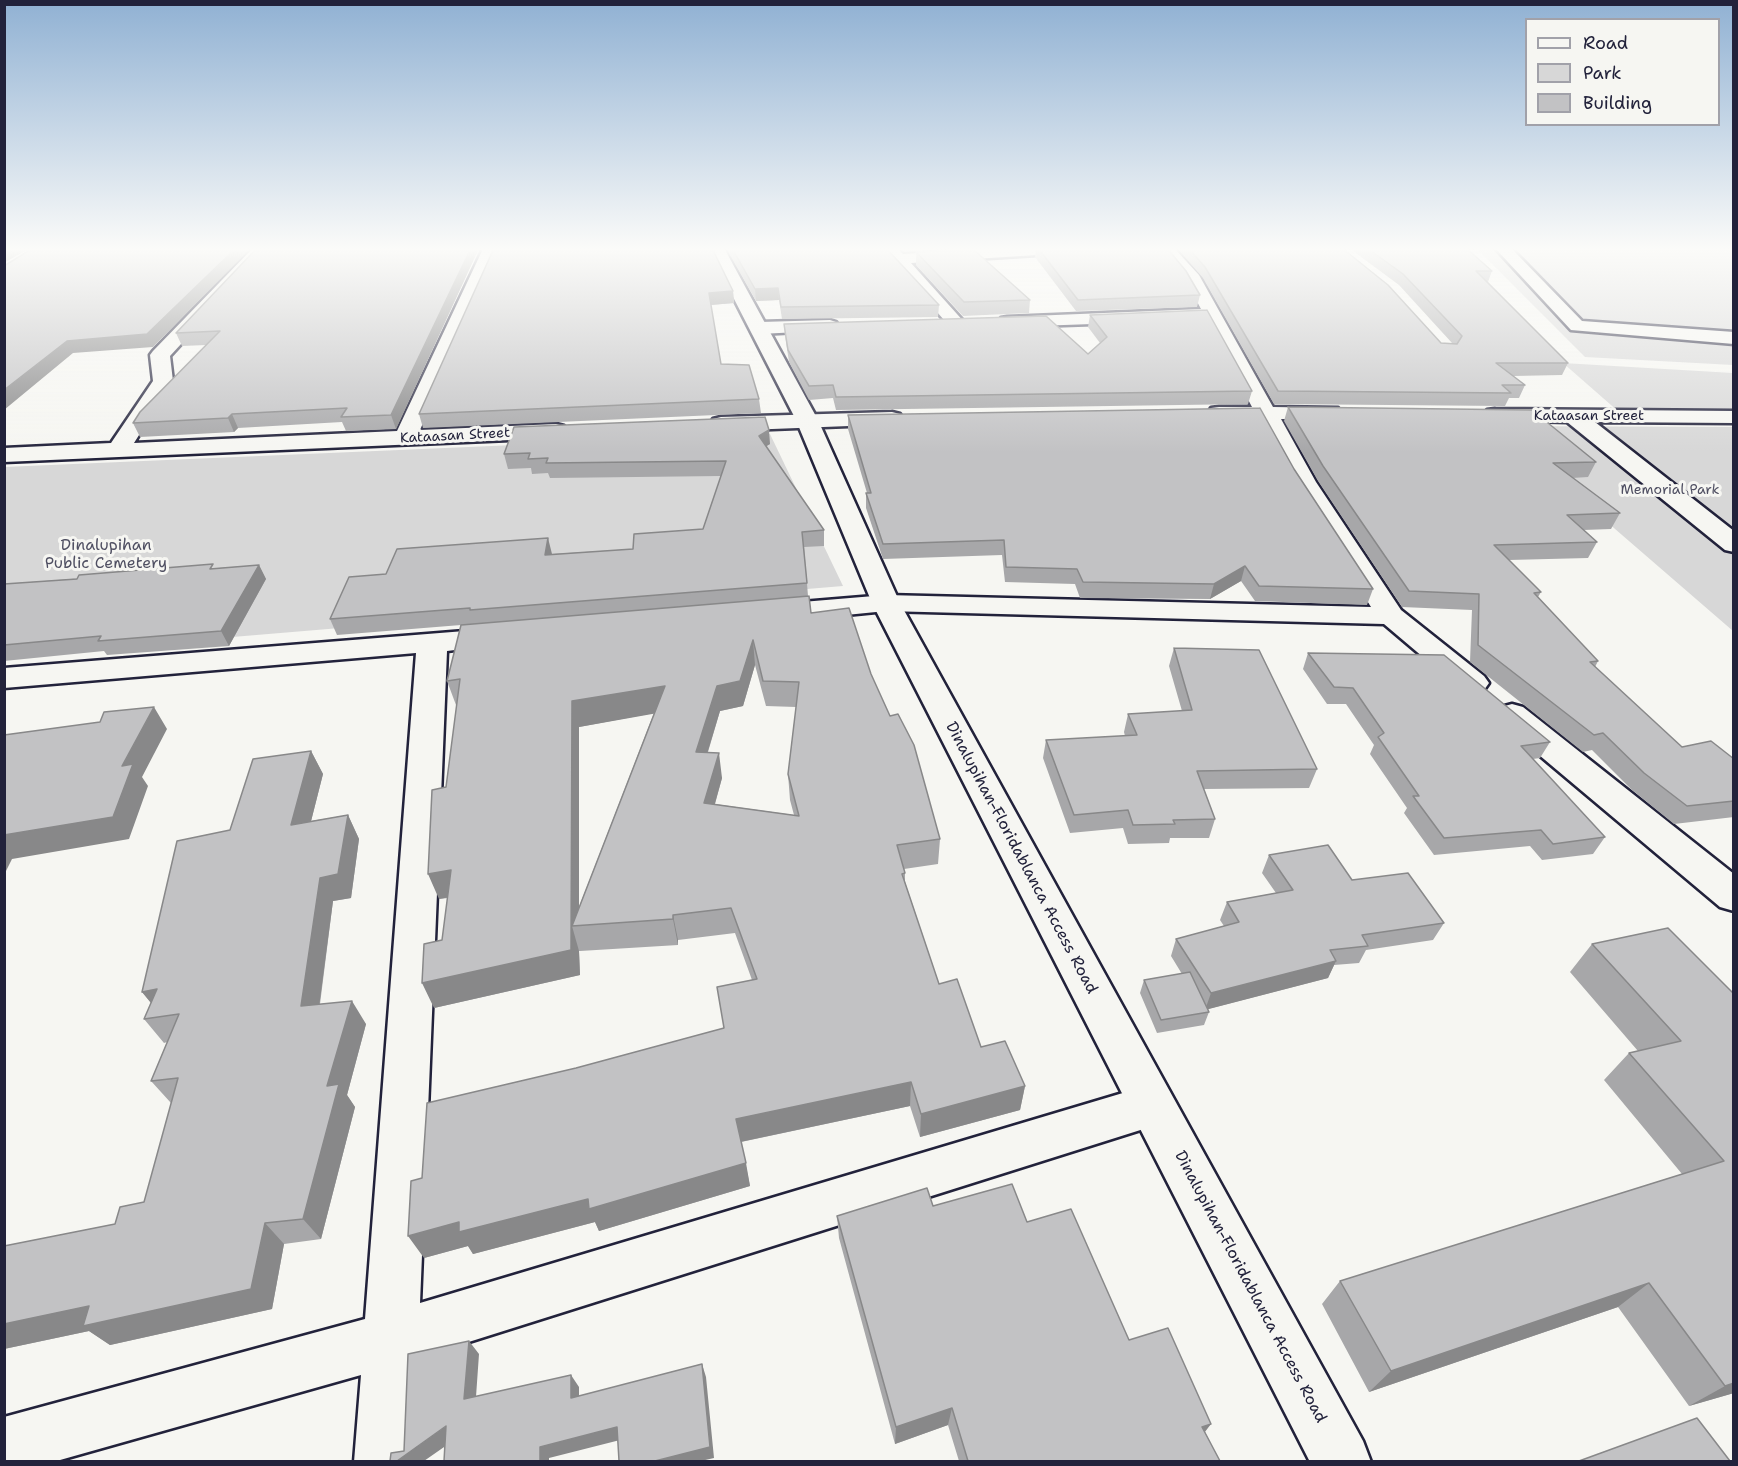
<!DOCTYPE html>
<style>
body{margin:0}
#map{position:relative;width:1738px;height:1466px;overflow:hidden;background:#f6f6f2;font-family:"Shantell Sans",sans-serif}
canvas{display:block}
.frame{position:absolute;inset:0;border:6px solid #22223b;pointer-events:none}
.legend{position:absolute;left:1525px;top:18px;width:195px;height:108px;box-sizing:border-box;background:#f6f6f2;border:2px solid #a1a1a9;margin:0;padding:8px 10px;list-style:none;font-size:18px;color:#22223b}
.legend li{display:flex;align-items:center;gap:12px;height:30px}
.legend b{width:30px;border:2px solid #a1a1a9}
</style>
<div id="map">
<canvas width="1738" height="1466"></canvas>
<div class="frame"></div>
<ul class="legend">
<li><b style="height:8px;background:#f6f6f2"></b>Road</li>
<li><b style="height:16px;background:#d7d7d7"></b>Park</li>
<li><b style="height:16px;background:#c2c2c4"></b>Building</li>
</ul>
</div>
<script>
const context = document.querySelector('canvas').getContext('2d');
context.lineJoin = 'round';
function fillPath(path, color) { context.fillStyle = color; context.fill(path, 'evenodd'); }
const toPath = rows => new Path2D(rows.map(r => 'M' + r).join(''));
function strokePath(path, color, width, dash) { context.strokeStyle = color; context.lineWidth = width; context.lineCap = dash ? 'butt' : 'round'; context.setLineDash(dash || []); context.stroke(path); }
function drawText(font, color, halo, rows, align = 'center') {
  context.font = font + ' "Shantell Sans",sans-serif'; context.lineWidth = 6; context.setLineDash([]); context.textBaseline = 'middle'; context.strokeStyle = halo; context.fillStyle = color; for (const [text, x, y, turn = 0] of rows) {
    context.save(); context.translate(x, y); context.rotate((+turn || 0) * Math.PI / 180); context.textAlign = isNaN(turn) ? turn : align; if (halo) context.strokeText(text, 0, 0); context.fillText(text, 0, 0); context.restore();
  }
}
fillPath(toPath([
 [1476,248,1733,248,1733,365,1585,357],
 [1563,363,1733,373,1733,420,1627,419],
 [1496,426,1733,427,1733,631],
 [770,434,843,586,5,656,4,467]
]), '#d7d7d7');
const minor = toPath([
 [253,248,269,248,170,356,173,381,134,443,397,431,482,251,480,248,496,248,498,250,420,430,556,424,564,426,567,431,564,436,556,438,4,462,4,448,111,443,153,381,150,355,153,351,253,248],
 [881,248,897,248,903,254,999,248,1076,248,1068,253,911,263,966,324,963,328,957,329,951,328,881,248],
 [1158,248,1174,248,1199,275,1273,407,1338,408,1341,413,1338,418,1330,419,1281,419,1316,482,1401,610,1484,676,1489,683,1484,690,1473,693,1462,690,1384,624,886,611,766,623,756,620,752,614,756,608,766,605,886,595,1371,607,1292,482,1259,419,1219,419,1211,418,1208,413,1211,408,1219,407,1252,407,1206,320,1007,327,1001,326,998,322,1001,318,1007,317,1201,309,1186,281,1158,248],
 [1495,248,1511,248,1582,321,1734,332,1734,344,1571,330,1495,248],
 [830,320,836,322,839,326,836,330,760,334,753,332,751,328,753,324,760,322,830,320],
 [1495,409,1734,411,1734,423,1595,422,1734,531,1734,552,1725,550,1567,422,1487,420,1484,415,1487,410,1495,409],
 [892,412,900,414,903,419,900,424,721,431,713,429,710,424,713,419,721,417,892,412],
 [502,628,512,631,517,637,512,643,447,651,420,1303,1153,1084,1169,1091,1176,1106,1169,1121,418,1358,414,1462,354,1462,361,1375,53,1462,4,1462,4,1417,365,1319,416,653,4,688,4,668,502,628],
 [1512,704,1523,707,1734,874,1734,911,1720,907,1501,723,1496,715,1501,707,1512,704]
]);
const major = toPath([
 [708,248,724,248,818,420,900,603,1363,1441,1371,1462,1310,1462,872,603,796,420,708,248]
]);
strokePath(minor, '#22223b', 5);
strokePath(major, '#22223b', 5);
fillPath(minor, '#f6f6f2');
fillPath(major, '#f6f6f2');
fillPath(toPath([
 [479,248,396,429,346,431,342,422,238,428,234,432,140,437,133,423,206,345,182,346,176,333],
 [726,248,886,248,939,305,938,317,782,319,779,300,756,301],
 [899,248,958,248,904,252],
 [1036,248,1167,248,1200,295,1197,307,1076,311,1035,257],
 [1177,248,1342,248,1441,343,1452,343,1399,285,1349,248,1466,248,1492,271,1488,282,1568,363,1562,375,1513,376,1525,385,1519,398,1509,398,1505,406,1274,404,1203,278],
 [916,252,1030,300,1029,313,963,316,916,265],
 [733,291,734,303,711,305,721,364,759,399,761,413,423,428,419,414],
 [1090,315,1252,391,1248,404,836,410,833,398,809,400,789,362,785,336,784,324,1088,354,1100,343,1088,327],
 [1288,407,1596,462,1588,477,1572,478,1620,513,1611,529,1583,530,1597,542,1588,558,1509,560,1541,592,1538,597,1598,661,1595,667,1682,747,1734,759,1734,817,1674,824,1632,790,1592,750,1583,752,1470,662,1472,610,1402,607,1318,481,1284,421],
 [848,415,1294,469,1373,589,1367,605,1255,601,1241,581,1210,599,1080,598,1075,584,1005,582,1002,555,883,559,866,508,866,493,867,493,848,429],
 [770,444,766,446,824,530,824,546,804,547,808,596,811,613,871,674,940,839,938,864,904,869,905,873,905,882,939,984,981,1047,1025,1086,1020,1110,920,1137,910,1106,741,1142,750,1186,599,1231,595,1222,473,1254,468,1246,424,1258,422,1178,576,1068,724,1028,752,980,735,933,678,940,678,945,580,951,579,951,580,975,434,1008,448,898,439,899,446,787,457,705,456,705,447,681,461,625,337,635,330,619,386,574,552,554,633,549,703,529,721,476,550,478,548,473,532,474,531,468,508,469,504,454],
 [755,665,766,706,796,707,788,774,790,800,794,815,715,804,722,778,708,752,720,711,743,706],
 [654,713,579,907,579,727],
 [259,565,266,579,229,646,107,655,104,651,4,661,4,584],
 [1174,648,1317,769,1309,788,1204,789,1215,819,1209,838,1170,838,1169,843,1128,844,1123,828,1070,833,1043,758,1046,740,1125,736,1124,732,1128,714,1182,711,1169,666],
 [1308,653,1550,742,1540,758,1533,759,1605,837,1593,854,1542,860,1530,846,1434,855,1404,813,1407,808,1370,754,1374,745,1346,704,1327,704,1303,669],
 [311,751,323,774,311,821,348,815,359,839,351,898,333,901,320,1004,366,1024,347,1095,355,1107,321,1239,284,1244,272,1309,110,1345,89,1331,4,1349,4,1246,115,1224,144,1202,171,1103,151,1081,167,1042,164,1043,144,1019,151,1003,142,992,230,830],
 [1269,855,1352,880,1444,923,1433,940,1366,950,1359,963,1334,965,1328,978,1208,1009,1209,1012,1204,1025,1157,1033,1140,993,1144,980,1182,974,1171,956,1176,939,1224,926,1220,920,1227,902,1276,893,1262,873],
 [1592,944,1734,994,1734,1393,1689,1406,1618,1307,1369,1392,1322,1304,1340,1281,1682,1174,1604,1080,1629,1053,1638,1051,1570,972],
 [933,1206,1027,1222,1129,1340,1205,1432,1220,1461,959,1461,948,1425,895,1444,839,1238,837,1216]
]), '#a7a7a9');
fillPath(toPath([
 [4,248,30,248,4,263],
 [236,248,251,248,153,347,73,353,4,410,4,390,67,341],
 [471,248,479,248,396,429,391,415],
 [778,288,779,300,756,301,755,289],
 [733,291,734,303,710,305,709,293],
 [232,414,238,428,234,432,228,418],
 [769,430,770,444,760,450,759,436],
 [548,538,552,554,549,571,545,555],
 [259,565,266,579,229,646,221,631],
 [1245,566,1241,581,1210,599,1214,584],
 [753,640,755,665,743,706,720,711,700,777,696,752,717,686],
 [665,686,669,711,579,727,579,926,572,926,579,951,580,975,434,1008,422,983,572,701],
 [154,707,167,729,142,777,148,786,129,839,12,859,4,875,4,835,122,766],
 [311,751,323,774,304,849,291,825],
 [719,753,722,778,708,828,704,803],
 [348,815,359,839,351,898,333,901,316,1030,301,1006,320,878],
 [451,870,462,895,439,899,428,874],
 [673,915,678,940,678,945,673,919],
 [1336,961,1328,978,1205,1010,1211,993],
 [157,989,161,1015,142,992],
 [352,1001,366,1024,347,1095,355,1107,321,1239,303,1219,327,1086],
 [911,1082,910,1106,740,1142,736,1119],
 [1025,1086,1020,1110,920,1137,921,1114],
 [746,1163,750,1186,599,1231,595,1222,473,1254,468,1246,424,1258,408,1236,459,1222,588,1199],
 [265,1223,284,1244,272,1309,110,1345,89,1331,4,1349,4,1324],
 [1649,1283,1618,1307,1369,1392,1391,1371],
 [469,1341,479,1354,475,1411,464,1399],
 [702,1364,706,1377,714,1458,701,1461,655,1461],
 [571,1375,579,1387,579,1410,571,1398],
 [1734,1383,1734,1393,1689,1406,1725,1386],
 [952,1408,948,1425,895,1444,896,1427],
 [1211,1424,1198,1441,1202,1427],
 [446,1426,457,1438,424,1461,397,1461],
 [617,1427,624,1439,549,1458,549,1461,540,1461,540,1447]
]), '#888889');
const building = toPath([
 [33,248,236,248,147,334,67,341,4,390,4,266,33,248],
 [257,248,471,248,391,415,341,417,347,408,232,414,228,418,133,423,140,412,220,331,176,333,257,248],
 [494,248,712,248,733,291,709,293,721,364,749,365,759,399,419,414,494,248],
 [732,248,886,248,939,305,781,307,778,288,755,289,732,248],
 [1038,248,1167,248,1186,271,1200,295,1078,300,1038,248],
 [1188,248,1342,248,1388,285,1441,343,1457,344,1462,336,1403,274,1367,248,1466,248,1492,271,1476,271,1568,363,1496,363,1525,385,1502,385,1511,393,1278,391,1205,267,1188,248],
 [973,249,1030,300,964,302,916,252,973,249],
 [1207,310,1252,391,836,397,833,385,809,386,788,350,784,324,1046,316,1088,354,1107,337,1090,315,1207,310],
 [1288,407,1532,410,1596,462,1553,463,1620,513,1567,515,1597,542,1494,545,1541,592,1534,593,1598,661,1590,662,1682,747,1711,741,1734,759,1734,801,1687,806,1644,773,1603,733,1594,735,1478,645,1479,594,1409,591,1323,466,1288,407],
 [1260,408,1294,469,1373,589,1259,586,1245,566,1214,584,1083,582,1077,569,1006,567,1004,540,883,544,866,493,871,493,848,415,1260,408],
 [765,417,769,430,759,436,824,530,802,532,807,583,470,610,470,608,330,619,349,577,386,574,397,549,548,538,545,555,633,549,634,534,703,529,726,461,546,463,548,458,528,459,530,453,504,454,514,427,765,417],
 [213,564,210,569,259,565,221,631,98,641,101,636,4,645,4,584,77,579,79,575,213,564],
 [809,596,811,613,849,608,871,674,890,716,898,714,914,745,940,839,897,845,905,873,902,874,939,984,957,979,981,1047,1005,1041,1025,1086,921,1114,911,1082,736,1119,746,1163,589,1209,588,1199,459,1232,459,1222,408,1236,411,1181,422,1178,427,1103,576,1068,724,1028,717,987,757,979,731,908,673,915,673,919,572,926,665,686,572,701,571,950,422,983,424,944,442,940,451,870,428,874,432,790,446,787,460,679,447,681,461,625,809,596],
 [753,640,763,681,799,682,788,774,799,816,704,803,719,753,696,752,717,686,740,681,753,640],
 [1174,648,1259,650,1317,769,1197,771,1215,819,1173,820,1175,824,1133,825,1128,810,1074,815,1046,740,1137,735,1128,714,1192,710,1174,648],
 [1308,653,1444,655,1550,742,1521,746,1605,837,1553,844,1541,830,1444,838,1413,796,1419,796,1378,737,1384,733,1353,688,1334,687,1308,653],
 [154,707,122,766,133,764,113,817,4,835,4,735,100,722,104,712,154,707],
 [311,751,291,825,348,815,338,874,320,878,301,1006,352,1001,327,1086,339,1084,303,1219,265,1223,251,1289,83,1326,89,1306,4,1324,4,1246,115,1224,120,1207,144,1202,178,1078,151,1081,179,1014,144,1019,157,989,142,992,177,841,230,830,253,759,311,751],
 [1328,845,1352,880,1408,873,1444,923,1362,935,1368,946,1330,950,1336,961,1211,993,1176,939,1239,922,1227,902,1293,890,1269,855,1328,845],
 [1668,928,1734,994,1734,1383,1725,1386,1649,1283,1391,1371,1340,1281,1724,1161,1629,1053,1681,1041,1592,944,1668,928],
 [1190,972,1209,1012,1161,1020,1144,980,1190,972],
 [1012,1184,1027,1222,1071,1209,1129,1340,1168,1328,1211,1424,1202,1427,1220,1461,968,1461,952,1408,896,1427,837,1216,927,1188,933,1206,1012,1184],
 [469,1341,464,1399,571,1375,571,1398,702,1364,710,1447,655,1461,619,1461,617,1427,540,1447,540,1461,444,1461,446,1426,397,1461,390,1461,391,1453,404,1451,408,1354,469,1341],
 [1697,1418,1730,1461,1579,1461,1697,1418]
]);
fillPath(building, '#c2c2c4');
strokePath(building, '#888889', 1.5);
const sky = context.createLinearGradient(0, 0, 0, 453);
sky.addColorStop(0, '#90b1d3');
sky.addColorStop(0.55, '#fbfbf9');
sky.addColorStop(1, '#fbfbf900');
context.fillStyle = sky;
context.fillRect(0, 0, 1738, 453);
drawText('14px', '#22223b', '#f6f6f2', [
 ["Kataasan Street",1589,416],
 ["Kataasan Street",455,436,-3]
]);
drawText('14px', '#4f4f62', '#f6f6f2', [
 ["Memorial Park",1670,490]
]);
drawText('16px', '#4f4f62', '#f6f6f2', [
 ["Dinalupihan",106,546],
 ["Public Cemetery",106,564]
]);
drawText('16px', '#22223b', '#f6f6f2', [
 ["Dinalupihan-Floridablanca Access Road",1021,858,62],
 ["Dinalupihan-Floridablanca Access Road",1250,1287,62]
]);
</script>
